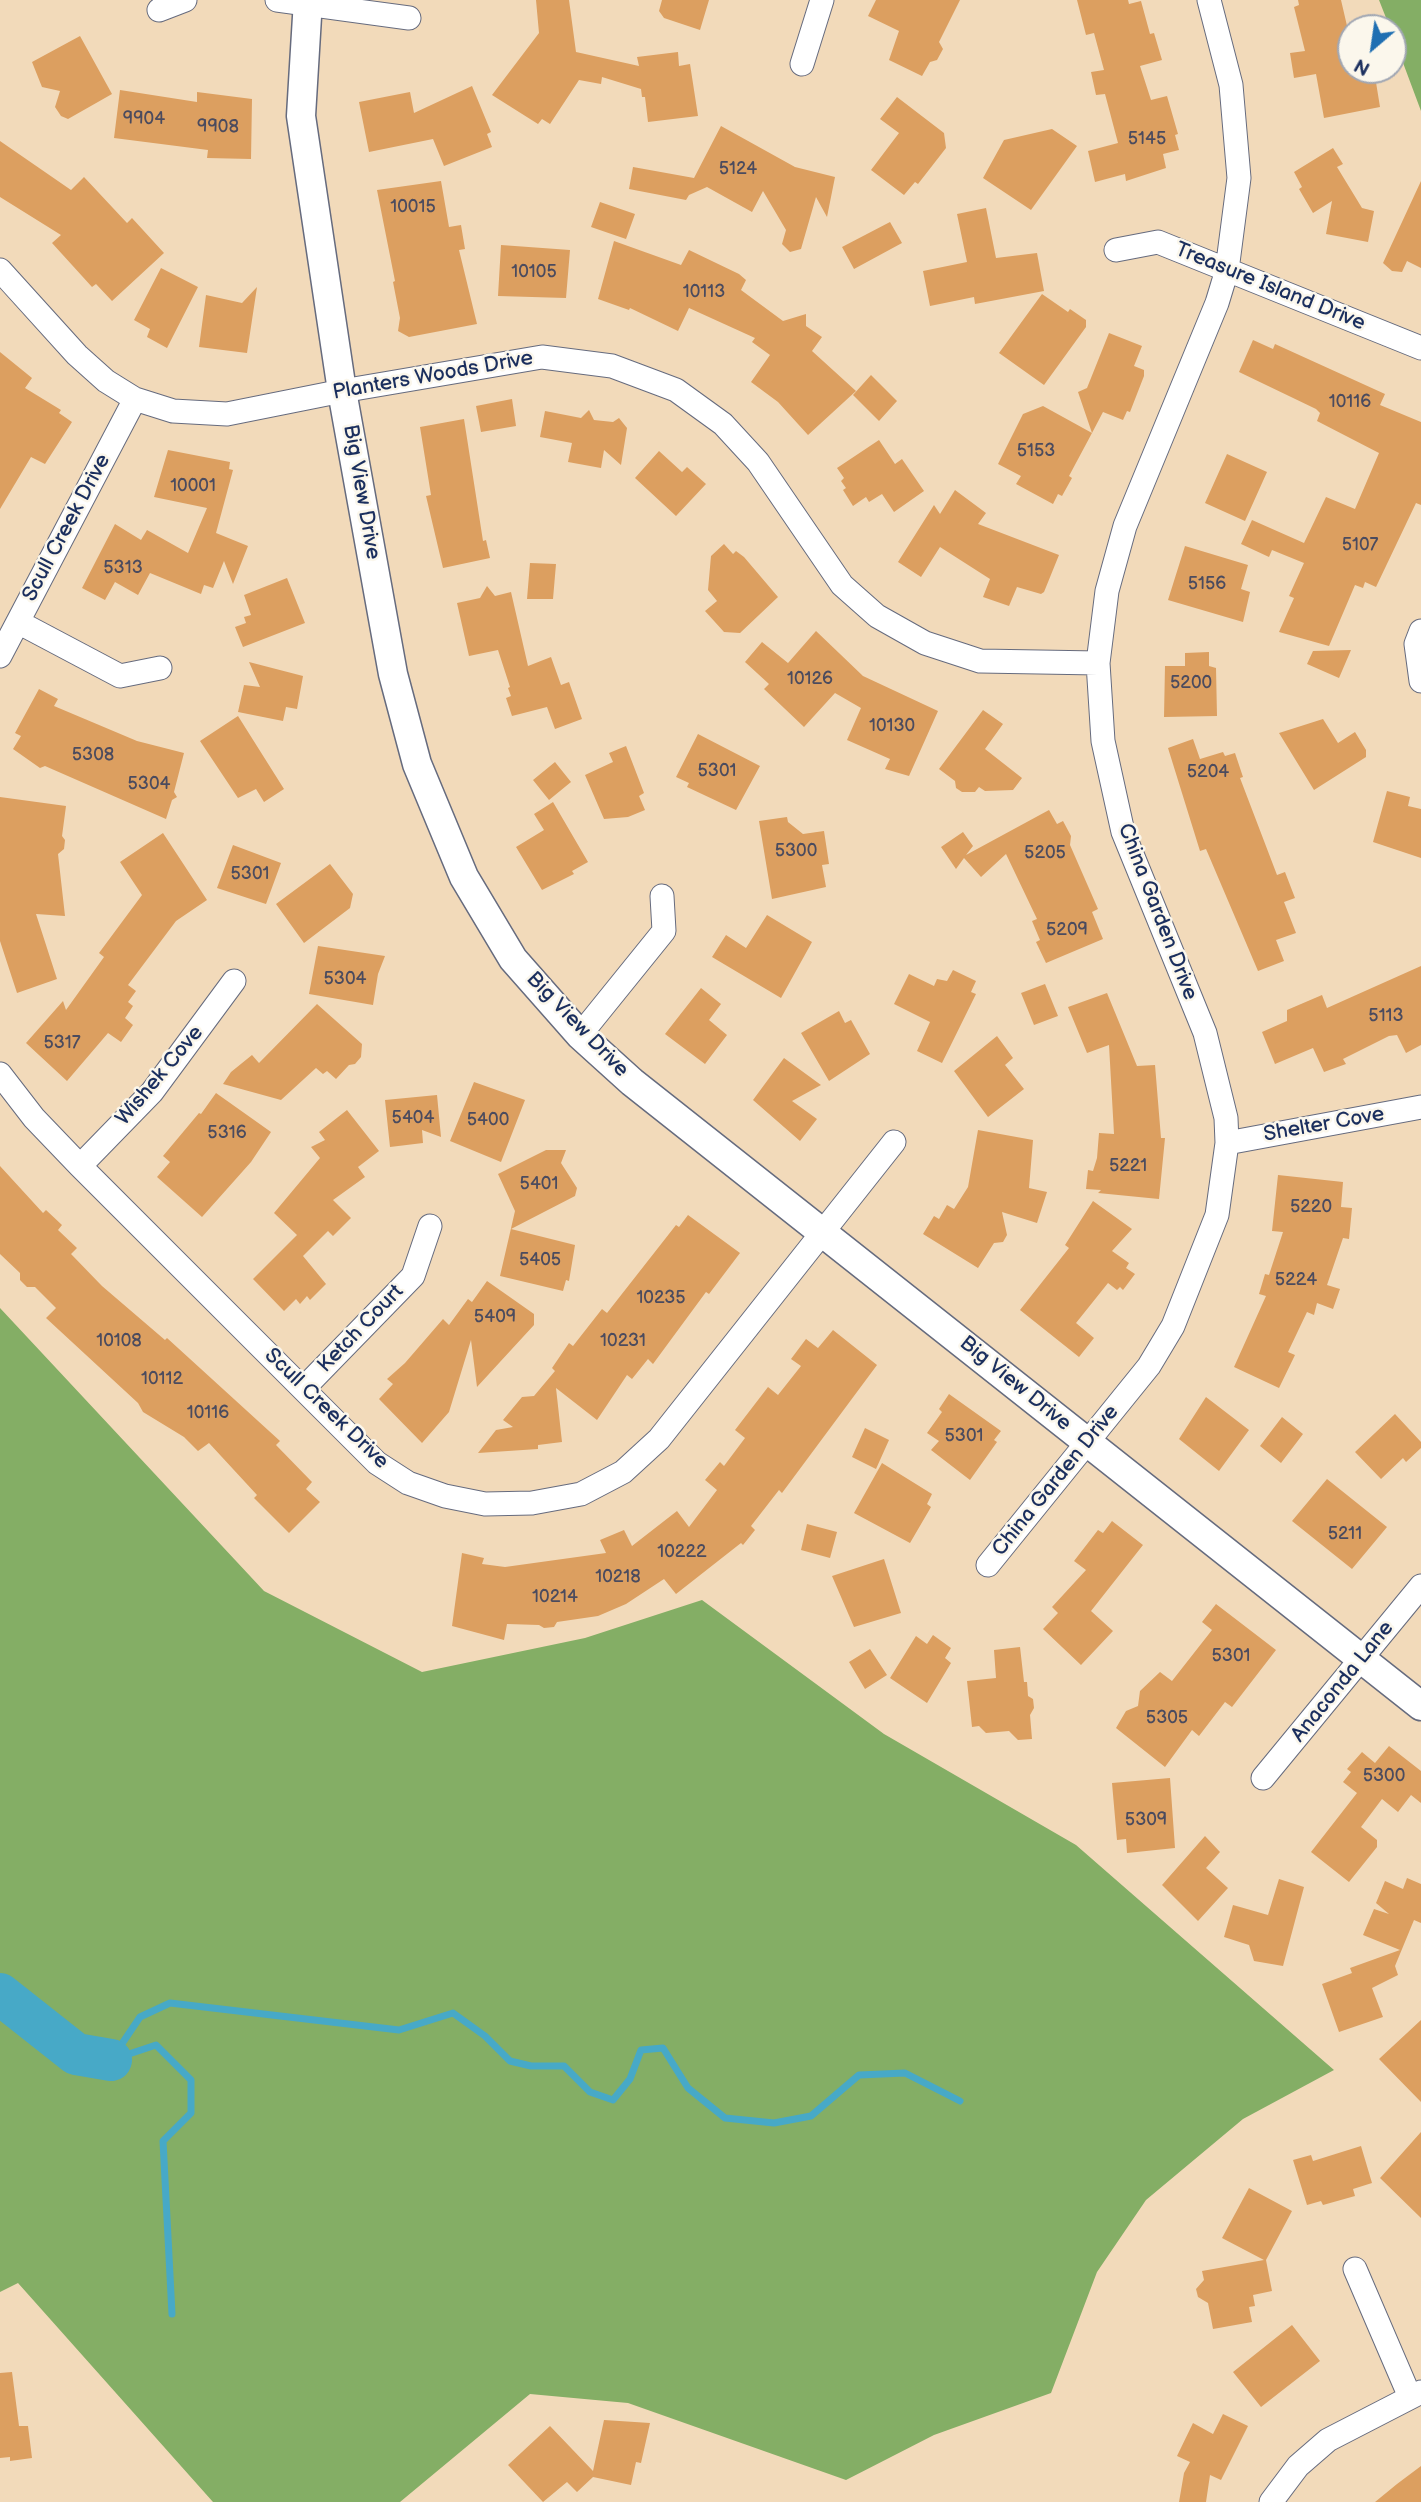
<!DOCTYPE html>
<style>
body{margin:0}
#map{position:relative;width:1421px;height:2502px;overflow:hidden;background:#f2daba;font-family:"Balsamiq Sans",sans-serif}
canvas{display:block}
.north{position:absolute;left:1337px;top:14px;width:70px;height:70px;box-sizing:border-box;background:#fbf7ec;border:2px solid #a1a7b3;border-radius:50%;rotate:209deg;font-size:19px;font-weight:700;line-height:28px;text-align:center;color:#1b2f5e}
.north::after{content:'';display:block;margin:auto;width:24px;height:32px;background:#1f6fb2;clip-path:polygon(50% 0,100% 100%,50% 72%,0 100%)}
</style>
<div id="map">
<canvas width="1421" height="2502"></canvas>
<div class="north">N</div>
</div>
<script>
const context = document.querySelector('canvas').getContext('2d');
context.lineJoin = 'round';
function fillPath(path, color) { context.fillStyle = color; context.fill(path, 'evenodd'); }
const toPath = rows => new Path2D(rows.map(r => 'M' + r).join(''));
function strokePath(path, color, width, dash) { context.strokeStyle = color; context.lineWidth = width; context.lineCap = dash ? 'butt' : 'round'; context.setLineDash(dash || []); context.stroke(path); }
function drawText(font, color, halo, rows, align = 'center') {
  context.font = font + ' "Balsamiq Sans",sans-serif'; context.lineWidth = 5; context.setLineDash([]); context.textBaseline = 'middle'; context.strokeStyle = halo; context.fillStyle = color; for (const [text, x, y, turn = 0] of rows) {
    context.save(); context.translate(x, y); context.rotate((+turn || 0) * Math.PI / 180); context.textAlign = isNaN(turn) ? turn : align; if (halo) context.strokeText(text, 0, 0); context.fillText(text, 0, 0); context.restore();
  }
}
fillPath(toPath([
 [1379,0,1421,0,1421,111,1393,36,1393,28,1390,28],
 [0,1308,264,1591,422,1672,585,1638,702,1600,884,1734,1076,1845,1334,2070,1243,2119,1146,2200,1097,2272,1051,2393,934,2435,846,2480,628,2403,530,2394,400,2502,213,2502,18,2283,0,2292]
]), '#84ae65');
strokePath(toPath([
 [111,2060,140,2017,170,2003,399,2030,453,2013,485,2036,510,2061,531,2066,564,2066,590,2092,613,2100,630,2079,641,2050,663,2048,688,2088,725,2118,774,2123,811,2116,859,2075,905,2073,960,2101],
 [111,2060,156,2045,191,2080,191,2113,163,2141,172,2314]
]), '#47a9c7', 7);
strokePath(toPath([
 [0,1994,76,2054,111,2060]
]), '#47a9c7', 42);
fillPath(toPath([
 [536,0,569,0,576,52,639,66,637,57,678,52,679,66,690,64,698,116,648,122,645,97,642,97,641,89,602,77,601,84,579,80,550,124,542,119,538,124,492,95,539,33],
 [662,0,709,0,700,30,664,18,659,11],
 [876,0,960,0,939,42,943,49,937,60,930,62,922,76,889,60,899,31,868,16],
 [1077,0,1128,0,1129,4,1141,1,1150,34,1154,33,1162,60,1140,66,1151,100,1167,96,1178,134,1175,135,1179,150,1163,154,1166,168,1126,181,1125,174,1095,182,1088,151,1118,143,1105,94,1096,95,1091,72,1104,70,1094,33,1086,35],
 [1298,0,1341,0,1351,43,1351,70,1374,70,1380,107,1324,118,1316,74,1294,78,1290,53,1305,51,1294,7,1299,5],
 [80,36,112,94,68,119,61,116,55,107,60,91,42,87,32,62],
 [472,86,491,132,487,134,492,147,444,166,433,139,369,152,359,102,410,92,414,113],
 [120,90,197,102,197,92,252,99,251,159,207,158,208,150,114,138],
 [897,97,944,133,946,148,918,184,915,182,904,195,871,170,899,133,880,119],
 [721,126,795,167,835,177,827,217,816,197,801,249,790,252,782,244,786,230,763,191,752,212,707,187,689,195,686,200,629,189,633,167,694,178],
 [1052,129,1077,146,1031,210,983,178,1004,140],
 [0,141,71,190,84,177,127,223,132,218,164,253,112,301,96,284,92,287,52,243,61,235,0,197],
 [1333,148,1343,164,1337,167,1362,208,1374,211,1368,242,1326,234,1332,201,1313,213,1299,189,1302,187,1294,172],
 [441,181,449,227,461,225,465,249,459,250,477,324,409,337,398,331,400,318,393,282,395,281,377,190],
 [1421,181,1421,268,1407,261,1402,272,1392,271,1383,263],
 [600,202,635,214,626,239,591,227],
 [986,208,996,258,1037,253,1044,291,975,304,974,297,930,306,923,271,967,262,957,214],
 [890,222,902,243,854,269,842,247],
 [614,241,681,265,689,250,739,274,746,280,741,290,783,321,806,314,806,326,822,337,812,351,856,391,808,435,778,402,751,382,770,355,752,342,755,338,689,308,678,331,630,308,629,310,598,299],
 [501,245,570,250,566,298,498,296],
 [161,268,198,287,167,348,147,337,150,329,134,320],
 [257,287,247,353,199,347,206,295,242,303],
 [1042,294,1068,312,1070,309,1086,320,1086,327,1044,385,999,353],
 [1109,333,1142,346,1134,366,1144,370,1144,376,1130,412,1127,411,1123,420,1103,412,1092,433,1078,392,1087,388],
 [1253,340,1273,349,1275,344,1385,394,1380,405,1421,422,1421,505,1416,503,1376,587,1365,582,1363,588,1355,585,1329,646,1279,632,1294,598,1289,596,1304,563,1272,550,1269,557,1241,544,1252,520,1304,543,1326,497,1355,509,1379,453,1317,421,1320,413,1316,409,1239,372],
 [0,352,32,378,25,388,61,410,59,413,72,422,45,464,31,457,0,509],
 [871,375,897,401,879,421,853,395],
 [512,399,516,426,481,432,476,406],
 [1043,406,1092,433,1069,476,1072,478,1062,496,1058,494,1053,504,1016,484,1021,476,998,464,1023,414],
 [589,410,594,420,613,422,619,418,627,428,621,465,604,450,601,468,568,462,572,443,540,437,545,411,581,418],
 [464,419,483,541,486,540,490,558,443,568,426,496,431,495,420,427],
 [879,440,895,464,902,459,924,491,894,512,882,494,869,502,866,497,853,506,843,490,846,488,841,481,844,478,837,468],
 [168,450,230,462,229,469,233,470,216,533,248,546,233,584,224,561,213,588,204,585,201,594,150,573,138,595,115,582,105,600,82,588,115,524,141,540,147,530,188,553,207,508,154,497],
 [659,451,682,472,687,467,706,484,676,516,635,478],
 [1227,454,1267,472,1245,521,1205,503],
 [955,490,986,513,978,524,1059,555,1044,592,1041,594,1017,587,1009,606,983,597,990,579,940,547,921,577,898,562,934,505,940,514],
 [724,544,733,554,736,551,744,557,778,597,740,633,724,632,705,611,717,601,708,590,711,556],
 [1185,546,1248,565,1241,589,1250,592,1243,622,1168,600],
 [530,563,556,564,553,599,527,599],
 [287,578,305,623,243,647,235,627,246,623,244,617,251,615,244,595],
 [487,586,495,596,511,592,528,666,551,657,561,685,569,682,582,719,555,729,547,707,512,716,506,698,511,696,508,688,510,687,498,650,469,656,457,603,480,598],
 [816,631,863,676,938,711,909,776,885,769,890,759,847,740,861,708,835,693,804,727,764,689,769,684,745,662,762,642,788,663],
 [1351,650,1339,678,1307,664,1313,651],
 [1209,652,1209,666,1216,668,1217,716,1164,717,1165,666,1185,666,1185,653],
 [249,662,303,676,297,709,286,707,283,721,238,712,244,685,260,687],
 [39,689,58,699,54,706,137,741,184,753,174,792,177,797,172,800,166,819,45,766,40,768,13,749,21,736,15,733],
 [983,710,1003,724,985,749,1022,778,1013,790,985,791,979,787,975,792,962,792,956,788,955,781,939,769],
 [238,716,284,789,264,802,256,789,238,798,200,741],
 [1323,719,1338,743,1355,732,1366,750,1366,757,1314,790,1279,733],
 [698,734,760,766,736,810,687,787,689,783,676,777],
 [1193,739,1200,759,1223,752,1225,756,1235,753,1243,777,1240,778,1277,875,1285,872,1295,898,1284,902,1296,933,1276,940,1284,961,1258,971,1206,849,1200,851,1168,748],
 [626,746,644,793,639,796,645,810,628,817,604,819,585,775,613,762,609,753],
 [555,762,571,782,549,800,533,780],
 [1387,791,1410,797,1408,806,1421,809,1421,858,1373,842],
 [0,797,66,806,62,836,65,840,64,849,58,854,65,916,36,914,57,979,17,993,0,941],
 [553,802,588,862,572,871,574,874,542,890,516,847,544,830,534,814],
 [1049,810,1057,824,1063,821,1071,836,1070,845,1098,909,1092,912,1103,939,1046,963,1036,942,1040,940,1032,921,1037,919,1006,854,981,877,964,858,956,869,941,847,963,832,973,846,966,855],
 [787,817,788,822,803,834,824,831,829,864,822,865,826,887,772,899,759,821],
 [163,833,207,900,176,921,128,985,136,991,128,1002,133,1006,125,1018,133,1025,121,1042,108,1033,67,1081,26,1043,63,1001,66,1010,104,957,99,953,142,895,120,862],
 [233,845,281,863,266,904,217,888],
 [330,864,353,894,350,908,304,943,276,904],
 [767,915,812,942,781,998,712,957,726,935,746,948],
 [318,946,385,956,378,974,373,1005,309,994],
 [1421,966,1421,1045,1406,1053,1397,1035,1389,1036,1343,1059,1346,1064,1324,1072,1313,1048,1275,1064,1262,1032,1287,1021,1287,1010,1322,995,1327,1008],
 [953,970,976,981,971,992,976,994,942,1063,917,1051,930,1022,894,1004,909,974,934,986,937,979,947,981],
 [1045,984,1058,1016,1034,1025,1021,993],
 [701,988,721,1004,709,1020,727,1035,705,1064,665,1034],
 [1107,993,1137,1066,1155,1065,1161,1138,1165,1138,1159,1199,1098,1193,1101,1190,1086,1189,1088,1170,1093,1171,1097,1158,1099,1133,1114,1134,1109,1045,1087,1053,1068,1007],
 [317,1004,362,1044,361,1057,355,1064,349,1065,336,1079,327,1071,323,1074,316,1068,281,1100,223,1084,231,1072,252,1055,259,1063],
 [839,1011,845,1023,851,1020,870,1054,829,1081,801,1033],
 [997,1036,1013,1058,1005,1065,1024,1089,988,1117,954,1071],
 [784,1058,821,1085,792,1101,817,1119,800,1141,753,1100],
 [474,1082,525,1100,501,1162,450,1141],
 [216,1093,271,1132,251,1162,202,1217,157,1177,170,1162,163,1156,199,1113,201,1114],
 [437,1095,441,1137,422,1130,423,1143,390,1147,385,1100],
 [347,1110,379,1151,358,1167,365,1177,333,1200,351,1218,333,1236,328,1231,303,1256,326,1284,310,1300,307,1296,300,1304,296,1299,284,1311,253,1279,297,1235,274,1213,320,1158,311,1147,325,1140,319,1132],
 [978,1130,1033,1140,1029,1188,1047,1192,1037,1223,1002,1212,1007,1235,1003,1242,994,1243,978,1268,923,1234,934,1216,939,1219,947,1205,954,1209,968,1187],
 [546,1150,566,1150,561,1163,577,1188,575,1196,511,1229,575,1245,569,1281,566,1280,563,1291,500,1276,515,1211,498,1174],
 [0,1166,43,1213,46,1210,62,1225,58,1230,77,1248,71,1254,102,1286,165,1340,167,1338,280,1441,276,1445,312,1482,306,1489,320,1502,289,1533,254,1498,257,1495,209,1443,198,1451,184,1437,143,1412,138,1403,46,1318,56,1308,35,1287,27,1287,20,1280,20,1273,0,1254],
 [1278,1175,1343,1182,1341,1207,1352,1208,1349,1239,1343,1238,1327,1285,1340,1289,1333,1309,1317,1303,1314,1315,1307,1312,1288,1352,1295,1355,1279,1388,1234,1367,1266,1296,1259,1294,1265,1274,1269,1275,1283,1232,1272,1231],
 [1093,1201,1132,1229,1112,1251,1129,1263,1126,1268,1135,1274,1123,1290,1120,1287,1117,1290,1108,1283,1076,1323,1094,1338,1079,1357,1020,1310,1069,1248,1065,1245],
 [688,1215,740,1253,709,1294,706,1292,653,1364,648,1359,632,1379,627,1375,597,1420,556,1388,562,1442,538,1445,538,1449,478,1453,496,1430,513,1427,503,1420,522,1397,534,1396,555,1371,552,1368,569,1343,573,1346,602,1309,607,1313,676,1225,679,1227],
 [487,1281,534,1314,534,1325,477,1387,471,1340,449,1412,422,1443,379,1399,393,1384,387,1379,405,1363,443,1319,449,1325,468,1299,472,1302],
 [833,1330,877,1365,782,1493,779,1490,751,1526,755,1530,743,1545,741,1543,676,1594,664,1579,626,1604,598,1616,557,1622,554,1627,544,1628,539,1625,507,1624,504,1640,452,1626,462,1553,484,1558,482,1564,505,1567,606,1553,600,1540,624,1530,632,1546,677,1511,689,1527,717,1490,705,1480,720,1462,724,1466,745,1438,735,1430,768,1387,778,1395,801,1366,791,1359,806,1339,818,1348],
 [949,1394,1001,1431,994,1440,997,1442,970,1480,931,1450,939,1441,927,1433,942,1412,939,1409],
 [1206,1397,1249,1430,1219,1471,1179,1439],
 [1395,1414,1421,1442,1421,1448,1406,1462,1403,1458,1381,1479,1355,1452],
 [1282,1417,1303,1434,1281,1463,1260,1446],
 [865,1428,889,1440,876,1469,852,1457],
 [882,1463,932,1494,927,1504,931,1507,910,1543,854,1513],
 [1327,1479,1387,1527,1352,1569,1292,1521],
 [1112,1521,1143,1545,1091,1611,1113,1631,1081,1665,1043,1629,1058,1613,1052,1607,1086,1570,1074,1561,1098,1530,1103,1533],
 [807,1524,837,1532,830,1558,801,1550],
 [884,1559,901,1613,854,1627,832,1576],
 [1216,1604,1276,1650,1232,1707,1225,1702,1199,1736,1192,1730,1165,1767,1116,1728,1126,1711,1138,1706,1140,1691,1160,1672,1172,1681,1212,1630,1202,1622],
 [933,1635,951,1648,945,1658,951,1663,927,1703,890,1678,916,1636,927,1644],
 [1020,1647,1024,1682,1027,1682,1028,1696,1033,1699,1034,1708,1030,1715,1032,1739,1018,1740,1009,1731,986,1733,979,1726,972,1727,967,1681,996,1678,994,1650],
 [870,1649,887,1675,865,1689,849,1662],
 [1389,1746,1421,1771,1421,1803,1411,1795,1398,1812,1382,1799,1361,1827,1377,1840,1377,1847,1349,1882,1311,1852,1357,1793,1343,1782,1351,1772,1347,1769,1362,1752,1375,1763],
 [1170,1778,1175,1848,1127,1853,1126,1839,1117,1840,1112,1783],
 [1205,1836,1220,1852,1206,1868,1228,1888,1198,1921,1162,1885],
 [1407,1878,1421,1884,1421,1923,1414,1920,1395,1966,1398,1975,1372,1988,1383,2017,1339,2032,1322,1984,1352,1973,1350,1968,1400,1950,1363,1935,1374,1909,1389,1914,1376,1903,1385,1881,1403,1889],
 [1279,1879,1304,1887,1283,1966,1254,1961,1249,1945,1224,1937,1233,1905,1268,1915],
 [1421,2020,1421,2102,1379,2059],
 [1421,2132,1421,2218,1380,2178],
 [1361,2146,1372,2183,1353,2189,1355,2196,1323,2205,1321,2201,1307,2205,1293,2160,1311,2155,1313,2161],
 [1249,2188,1292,2211,1266,2260,1272,2291,1253,2295,1255,2306,1249,2307,1252,2322,1213,2329,1208,2303,1198,2297,1196,2289,1204,2280,1202,2271,1264,2260,1222,2238],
 [1292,2325,1320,2361,1261,2407,1233,2372],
 [12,2372,19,2426,28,2426,32,2458,10,2461,10,2457,0,2458,0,2373],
 [1223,2414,1248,2426,1221,2480,1210,2475,1206,2502,1179,2502,1184,2473,1190,2462,1177,2456,1193,2423,1213,2434],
 [604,2420,650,2423,641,2463,636,2462,631,2485,593,2477,577,2492,567,2482,543,2502,508,2465,550,2426,593,2471],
 [1421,2466,1421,2502,1375,2502,1397,2484]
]), '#dc9f60');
const minor = toPath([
 [277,0,409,18],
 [159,10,185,0],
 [802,64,822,0],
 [1116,250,1158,242,1421,348],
 [0,270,77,355,106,381,135,399,173,411,227,414,342,391,542,357,612,366,676,390,723,424,758,462,842,585,877,616,925,643,980,661,1098,663],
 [18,622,120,676,160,668],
 [1421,631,1416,644,1421,681],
 [0,656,135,399],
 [580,1035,664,931,662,896],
 [0,1074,34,1118,80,1166,377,1463,408,1483,445,1496,485,1504,532,1503,581,1494,623,1472,659,1439,894,1142],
 [1227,1143,1421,1107],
 [80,1166,152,1092,234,981],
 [303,1389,413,1276,430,1226],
 [988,1565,1149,1366,1173,1326,1217,1215,1227,1143,1226,1118,1205,1033,1123,832,1103,741,1098,663,1107,591,1125,526,1217,303,1227,270,1239,178,1231,85,1209,0],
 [1263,1778,1421,1586],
 [1355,2269,1410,2397],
 [1271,2502,1298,2466,1328,2440,1421,2392]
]);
const tertiary = toPath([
 [308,0,301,116,342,391,393,674,417,764,464,877,513,959,580,1035,632,1082,1421,1706]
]);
strokePath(minor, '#666b7e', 25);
strokePath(tertiary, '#666b7e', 31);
strokePath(minor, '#fff', 23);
strokePath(tertiary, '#fff', 28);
drawText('18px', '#4b4b5e', null, [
 ["9904",144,119],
 ["9908",218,127],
 ["5145",1147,139],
 ["5124",738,169],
 ["10015",413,207],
 ["10105",534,272],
 ["10113",704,292],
 ["10116",1350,402],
 ["5153",1036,451],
 ["10001",193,486],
 ["5107",1360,545],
 ["5313",123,568],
 ["5156",1207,584],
 ["10126",810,679],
 ["5200",1191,683],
 ["10130",892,726],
 ["5308",93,755],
 ["5301",717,771],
 ["5204",1208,772],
 ["5304",149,784],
 ["5300",796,851],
 ["5205",1045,853],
 ["5301",250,874],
 ["5209",1067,930],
 ["5304",345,979],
 ["5113",1386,1016],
 ["5317",62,1043],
 ["5404",413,1118],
 ["5400",488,1120],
 ["5316",227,1133],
 ["5221",1128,1166],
 ["5401",539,1184],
 ["5220",1311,1207],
 ["5405",540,1260],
 ["5224",1296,1280],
 ["10235",661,1298],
 ["5409",495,1317],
 ["10108",119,1341],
 ["10231",623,1341],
 ["10112",162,1379],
 ["10116",208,1413],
 ["5301",964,1436],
 ["5211",1345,1534],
 ["10222",682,1552],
 ["10218",618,1577],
 ["10214",555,1597],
 ["5301",1231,1656],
 ["5305",1167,1718],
 ["5300",1384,1776],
 ["5309",1146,1820]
]);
drawText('21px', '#1b2f5e', '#fbf7ec', [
 ["Treasure Island Drive",1270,287,22],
 ["Planters Woods Drive",433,376,-10],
 ["Big View Drive",361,492,80],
 ["Scull Creek Drive",67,528,-62],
 ["China Garden Drive",1157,912,69],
 ["Big View Drive",577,1025,46],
 ["Wishek Cove",160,1076,-50],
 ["Shelter Cove",1324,1125,-10],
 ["Ketch Court",361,1329,-46],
 ["Big View Drive",1015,1384,39],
 ["Scull Creek Drive",326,1409,44],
 ["China Garden Drive",1056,1481,-51],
 ["Anaconda Lane",1343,1682,-51]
]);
</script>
